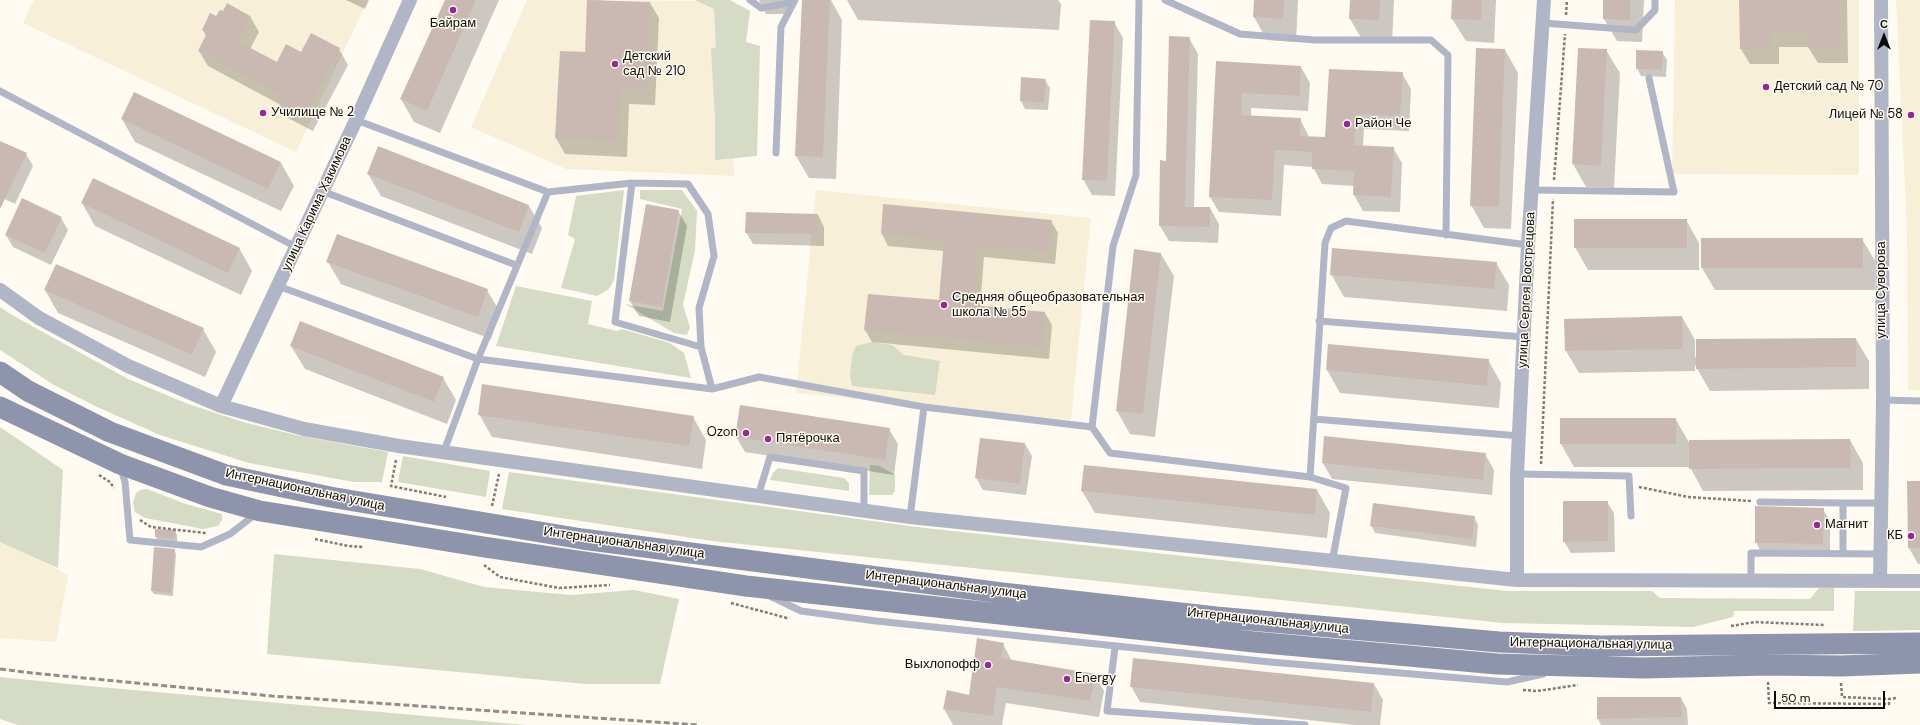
<!DOCTYPE html>
<meta charset="utf-8">
<style>
body{margin:0}
#map{position:relative;width:1920px;height:725px;overflow:hidden;background:#fffbf2;font-family:"DM Sans",sans-serif}
canvas{display:block}
.north{position:absolute;left:1864px;top:16px;width:40px;height:40px;-webkit-text-stroke:3px #fffbf2;paint-order:stroke;rotate:0deg;font-size:11px;font-weight:700;line-height:16px;text-align:center;color:#0d0b07}
.north::after{content:'';display:block;margin:auto;width:14px;height:18px;background:#0d0b07;clip-path:polygon(50% 0,100% 100%,50% 72%,0 100%)}
.scale{position:absolute;left:1774px;top:691px;width:111px;height:18px;box-sizing:border-box;border:2px solid #0d0b07;border-top:0;padding-left:5px;font-size:12px;line-height:14px;white-space:nowrap;color:#0d0b07;-webkit-text-stroke:3px #fffbf2;paint-order:stroke}
</style>
<div id="map">
<canvas width="1920" height="725"></canvas>
<div class="north">С</div>
<div class="scale">50 m</div>
</div>
<script>
const context = document.querySelector('canvas').getContext('2d');
context.lineJoin = 'round';
function fillPath(path, color) { context.fillStyle = color; context.fill(path, 'evenodd'); }
const toPath = rows => new Path2D(rows.map(r => 'M' + r).join(''));
function strokePath(path, color, width, dash) { context.strokeStyle = color; context.lineWidth = width; context.lineCap = dash ? 'butt' : 'round'; context.setLineDash(dash || []); context.stroke(path); }
function drawText(font, color, halo, rows, align = 'center') {
  context.font = font + ' "DM Sans",sans-serif'; context.lineWidth = 3; context.setLineDash([]); context.textBaseline = 'middle'; context.strokeStyle = halo; context.fillStyle = color; for (const [text, x, y, turn = 0] of rows) {
    context.save(); context.translate(x, y); context.rotate((+turn || 0) * Math.PI / 180); context.textAlign = isNaN(turn) ? turn : align; if (halo) context.strokeText(text, 0, 0); context.fillText(text, 0, 0); context.restore();
  }
}
fillPath(toPath([
 [34,0,368,0,296,152,23,23],
 [527,0,730,1,734,176,566,169,471,127],
 [1675,0,1859,0,1859,175,1672,174],
 [1896,0,1920,0,1920,390,1908,390,1907,230],
 [816,190,1091,218,1071,420,796,393],
 [0,534,68,576,56,642,0,638]
]), '#f8efd8');
fillPath(toPath([
 [695,0,730,0,750,11,746,42,760,46,757,156,715,160,715,118,711,49,716,47,714,9],
 [624,190,614,280,609,289,597,296,561,288,575,239,568,235,576,196],
 [640,190,682,190,697,211,695,250,683,305,690,327,687,335,674,333,625,304,663,311,682,209,640,199],
 [516,286,592,301,588,324,617,331,622,329,670,343,684,353,691,378,496,346],
 [0,307,12,315,128,379,188,404,243,422,296,435,388,452,382,482,354,482,249,463,160,435,95,406,54,385,0,350],
 [872,342,892,345,904,355,940,361,935,395,852,386,850,376,852,356,856,346],
 [0,427,63,470,58,568,0,542],
 [403,456,490,471,486,497,398,482],
 [870,465,880,466,895,475,895,491,892,495,869,495],
 [778,468,844,478,849,483,849,491,770,480,773,473],
 [509,472,925,528,1507,591,1652,591,1660,598,1810,599,1819,588,1834,588,1834,611,1734,611,1733,617,1693,627,1503,623,712,541,502,509],
 [147,489,186,504,222,514,222,520,218,526,203,529,145,518,135,512,133,502,136,493,140,490],
 [274,554,420,569,484,587,571,595,634,590,679,599,660,684,585,684,267,654],
 [1855,591,1920,591,1920,630,1853,631],
 [0,677,89,686,526,725,18,725,0,719]
]), '#d5dbc4');
fillPath(toPath([
 [346,0,369,0,365,9],
 [446,0,499,0,440,133,414,122,401,99],
 [588,0,650,3,659,18,655,105,629,104,627,157,565,154,556,138,586,53],
 [759,0,792,0,792,14,766,14],
 [803,0,831,0,842,20,836,179,809,178,796,156],
 [847,0,1058,0,1061,4,1059,30,858,20],
 [1255,0,1298,0,1296,42,1267,40,1254,17],
 [1351,0,1394,0,1392,43,1363,41,1350,19],
 [1453,0,1496,0,1494,43,1466,41,1452,19],
 [1604,0,1644,0,1642,42,1617,41,1604,19],
 [1740,0,1847,0,1848,63,1818,63,1808,47,1779,47,1779,64,1750,64,1741,49],
 [250,16,259,32,250,49,277,63,301,53,339,49,348,65,313,131,286,117,279,104,208,66,199,51,206,36,203,30,217,18],
 [1114,22,1123,38,1115,196,1092,195,1083,179],
 [1189,38,1198,54,1194,208,1210,208,1219,224,1218,243,1169,241,1160,226,1167,162],
 [1505,50,1518,73,1511,229,1484,228,1471,205],
 [1606,50,1620,73,1614,188,1586,187,1573,164],
 [1662,52,1667,60,1666,77,1641,76,1637,68],
 [1217,62,1301,67,1310,83,1308,111,1251,108,1251,117,1300,119,1309,137,1326,138,1402,73,1411,89,1409,131,1364,129,1363,146,1393,148,1402,163,1400,212,1363,211,1354,195,1355,186,1322,184,1313,167,1284,165,1281,216,1219,212,1210,197],
 [1045,80,1050,88,1048,110,1025,109,1021,101],
 [134,93,281,163,294,186,281,211,135,142,122,119],
 [0,142,26,154,33,166,15,204,0,197],
 [368,174,529,206,542,228,532,254,381,196],
 [82,203,239,248,252,271,241,295,95,226],
 [678,211,687,226,670,322,639,316,630,301],
 [818,215,824,227,824,246,753,244,746,232],
 [61,218,68,230,51,265,13,247,6,235],
 [1686,220,1699,243,1699,270,1588,270,1575,247],
 [1051,221,1058,233,1055,264,984,257,980,307,1045,313,1052,325,1049,359,872,342,865,330,940,302,944,251,888,246,882,234],
 [1862,239,1875,261,1875,290,1715,290,1702,268],
 [1135,251,1161,254,1174,276,1155,437,1130,434,1117,411],
 [328,262,487,290,500,312,491,339,341,284],
 [1496,263,1509,285,1507,311,1344,297,1331,274],
 [45,290,203,329,216,352,205,377,58,313],
 [1682,317,1695,340,1695,357,1856,339,1869,361,1869,389,1710,391,1695,365,1695,371,1579,373,1566,351],
 [1329,345,1488,360,1501,383,1499,408,1340,393,1327,370],
 [291,346,443,378,456,400,447,424,305,369],
 [479,414,693,417,706,440,702,469,492,437],
 [1675,418,1690,444,1850,440,1863,463,1863,490,1703,491,1690,467,1574,467,1561,444,1561,419],
 [889,429,898,444,894,475,745,452,736,437],
 [1025,444,1032,456,1026,495,983,490,976,478],
 [1485,454,1494,470,1492,495,1332,479,1323,463],
 [1908,482,1920,482,1920,564,1918,564,1909,548],
 [1317,490,1330,513,1327,538,1095,513,1082,491],
 [1607,502,1614,513,1615,552,1571,553,1564,541],
 [1823,509,1830,521,1830,556,1762,554,1756,542],
 [1474,517,1478,525,1476,547,1375,533,1371,525],
 [156,530,175,531,177,535,177,543,158,541,156,537],
 [174,550,176,554,173,596,154,594,152,591],
 [1003,644,1012,661,1095,675,1104,691,1099,717,1006,703,1002,725,953,725,944,709,970,696],
 [1134,659,1374,684,1383,700,1380,725,1355,725,1140,702,1131,686],
 [1681,698,1687,709,1688,725,1601,725,1598,719]
]), '#0003');
fillPath(toPath([
 [445,0,476,0,427,111,400,99],
 [587,0,650,2,647,90,621,89,618,141,555,138,560,51,585,52],
 [802,0,830,0,823,157,795,156],
 [1254,0,1284,0,1283,19,1253,17],
 [1350,0,1380,0,1379,20,1349,19],
 [1452,0,1482,0,1481,20,1451,19],
 [1603,0,1630,0,1630,20,1603,19],
 [1739,0,1839,0,1839,47,1808,48,1807,32,1770,32,1770,48,1740,49],
 [227,3,250,16,237,41,277,62,286,44,301,52,311,33,340,48,304,116,276,101,280,94,198,51,207,33,202,30,210,13,216,16,220,10,223,11],
 [1090,20,1115,21,1107,181,1082,180],
 [1169,36,1190,37,1185,207,1210,207,1210,227,1159,226,1160,160,1166,161],
 [1476,48,1505,49,1499,207,1470,206],
 [1578,48,1607,49,1601,166,1572,164],
 [1636,50,1663,51,1662,70,1636,69],
 [1216,61,1301,66,1300,96,1242,93,1241,115,1301,118,1300,136,1325,137,1329,69,1403,72,1400,116,1356,114,1354,145,1394,147,1391,197,1353,195,1354,171,1312,169,1312,152,1275,150,1272,200,1209,197],
 [1021,77,1046,79,1044,103,1020,101],
 [134,92,281,162,268,189,121,119],
 [0,141,27,153,0,209],
 [378,146,529,205,519,232,367,174],
 [93,178,240,248,228,273,81,203],
 [22,198,62,217,45,253,5,235],
 [646,204,679,210,662,307,629,301],
 [883,204,1052,220,1049,252,978,245,972,305,1045,312,1042,347,864,330,868,294,939,300,944,240,881,234],
 [746,212,818,214,818,234,745,233],
 [1574,219,1687,219,1687,248,1574,248],
 [337,234,488,289,478,317,326,262],
 [1701,238,1863,238,1863,268,1701,268],
 [1332,248,1497,262,1494,289,1330,275],
 [1134,249,1161,253,1143,414,1116,411],
 [56,264,204,328,192,355,44,290],
 [1682,316,1683,349,1565,351,1564,319],
 [300,321,444,377,434,402,290,346],
 [1856,338,1856,367,1696,369,1696,339],
 [1328,344,1489,359,1487,386,1326,370],
 [482,384,694,416,689,446,478,415],
 [740,405,890,428,885,460,735,437],
 [1560,418,1676,418,1676,444,1560,444],
 [1324,436,1486,453,1483,480,1322,463],
 [980,438,1025,443,1020,484,975,478],
 [1850,439,1851,468,1689,469,1689,440],
 [1084,465,1317,489,1315,515,1081,491],
 [1907,481,1920,481,1920,548,1908,548],
 [1563,501,1608,501,1608,541,1563,542],
 [1373,503,1475,516,1472,539,1370,526],
 [1755,506,1824,508,1823,544,1755,543],
 [155,529,176,530,175,539,155,537],
 [154,547,175,549,171,593,151,591],
 [977,638,1004,643,1001,658,1096,674,1090,701,997,687,993,716,943,709,947,690,969,695],
 [1133,658,1374,683,1371,712,1130,687],
 [1597,697,1681,697,1682,717,1597,719]
]), '#cab9b3');
strokePath(toPath([
 [1566,15,1567,0],
 [1554,180,1565,34],
 [396,460,391,486,446,497],
 [1541,464,1553,199],
 [99,475,110,482,114,488],
 [1639,487,1688,497,1751,501],
 [492,506,499,474],
 [140,520,151,527,206,533],
 [315,539,348,546,363,547],
 [484,565,500,577,559,588,610,585],
 [731,603,787,618,789,617],
 [1731,626,1755,622,1824,625],
 [1768,682,1769,703,1889,704,1889,699,1896,698],
 [1841,683,1842,697,1889,699],
 [1523,690,1537,691,1578,685]
]), '#7f7c76', 2.5, [3, 2]);
strokePath(toPath([
 [750,0,761,8,794,2],
 [1139,0,1136,175,1113,246,1092,427,1110,453,1310,477,1346,488,1332,562],
 [1165,0,1240,34,1315,40,1431,40,1448,55,1446,235],
 [1543,23,1636,30,1655,10,1655,0],
 [0,91,296,247],
 [356,120,548,192,632,183,688,184,708,214,714,256,699,308,701,347,712,389],
 [776,153,781,27,795,0],
 [632,183,615,322,701,347],
 [1533,190,1674,192,1649,78],
 [322,191,516,265],
 [278,286,478,359,712,389,759,377,924,407,1092,427],
 [1319,321,1524,337],
 [1883,400,1920,401],
 [1314,419,1520,436],
 [444,451,478,359,548,192],
 [121,469,125,482,130,540,201,547,230,534,257,513],
 [1517,474,1629,476,1631,516],
 [1310,477,1325,243,1331,228,1346,221,1528,245],
 [758,496,770,457,864,471,864,511],
 [1760,502,1843,503],
 [910,517,924,407],
 [1843,553,1843,503,1880,503],
 [1751,581,1751,553,1879,554],
 [770,596,801,611,876,621,1270,662,1507,682,1543,674],
 [1115,647,1107,711,1305,725]
]), '#b1b6c6', 7);
strokePath(toPath([
 [0,290,39,318,128,366,221,406,304,429,399,446,910,517,1517,580,1920,581],
 [221,406,356,120,410,0],
 [1517,580,1517,474,1528,245,1544,0],
 [1880,581,1883,400,1881,0]
]), '#b1b6c6', 14);
strokePath(toPath([
 [0,372,28,391,110,432,226,475,330,497,582,539,1002,593,1216,617,1499,642,1600,646,1920,643],
 [0,407,120,464,210,497,260,511,484,547,746,586,1254,642,1497,664,1643,668,1768,665,1841,666,1920,663]
]), '#8e94ab', 21);
strokePath(toPath([
 [0,669,32,673,272,696,699,725]
]), '#918e87', 3, [6, 3]);
for (const [x, y, r, color] of [
 [453,10,4,"#922b8f"],
 [615,64,4,"#922b8f"],
 [1766,87,4,"#922b8f"],
 [263,113,4,"#922b8f"],
 [1911,115,4,"#922b8f"],
 [1347,124,4,"#922b8f"],
 [944,305,4,"#922b8f"],
 [746,433,4,"#922b8f"],
 [768,439,4,"#922b8f"],
 [1817,525,4,"#922b8f"],
 [1911,536,4,"#922b8f"],
 [988,665,4,"#922b8f"],
 [1067,679,4,"#922b8f"]
]) { const dot = new Path2D(); dot.arc(x, y, r, 0, 2 * Math.PI); context.fillStyle = color; context.fill(dot); strokePath(dot, '#fffbf2', 1.5); }
drawText('13px', '#0d0b07', '#fffbf2', [
 ["Байрам",453,24,"center"],
 ["Детский",623,57],
 ["сад № 210",623,72],
 ["Детский сад № 70",1774,87],
 ["Училище № 2",271,113],
 ["Лицей № 58",1903,115,"right"],
 ["Район Че",1355,124],
 ["Средняя общеобразовательная",952,298],
 ["школа № 55",952,313],
 ["Ozon",738,433,"right"],
 ["Пятёрочка",776,439],
 ["Магнит",1825,525],
 ["КБ",1903,536,"right"],
 ["Выхлопофф",980,665,"right"],
 ["Energy",1075,679]
], 'left');
drawText('13px', '#0d0b07', '#fffbf2', [
 ["улица Карима Хакимова",317,204,-65],
 ["улица Сергея Вострецова",1527,290,-87],
 ["улица Суворова",1882,290,-90],
 ["Интернациональная улица",305,490,12],
 ["Интернациональная улица",624,543,8],
 ["Интернациональная улица",946,585,7],
 ["Интернациональная улица",1268,621,6],
 ["Интернациональная улица",1591,644,1]
]);
</script>
